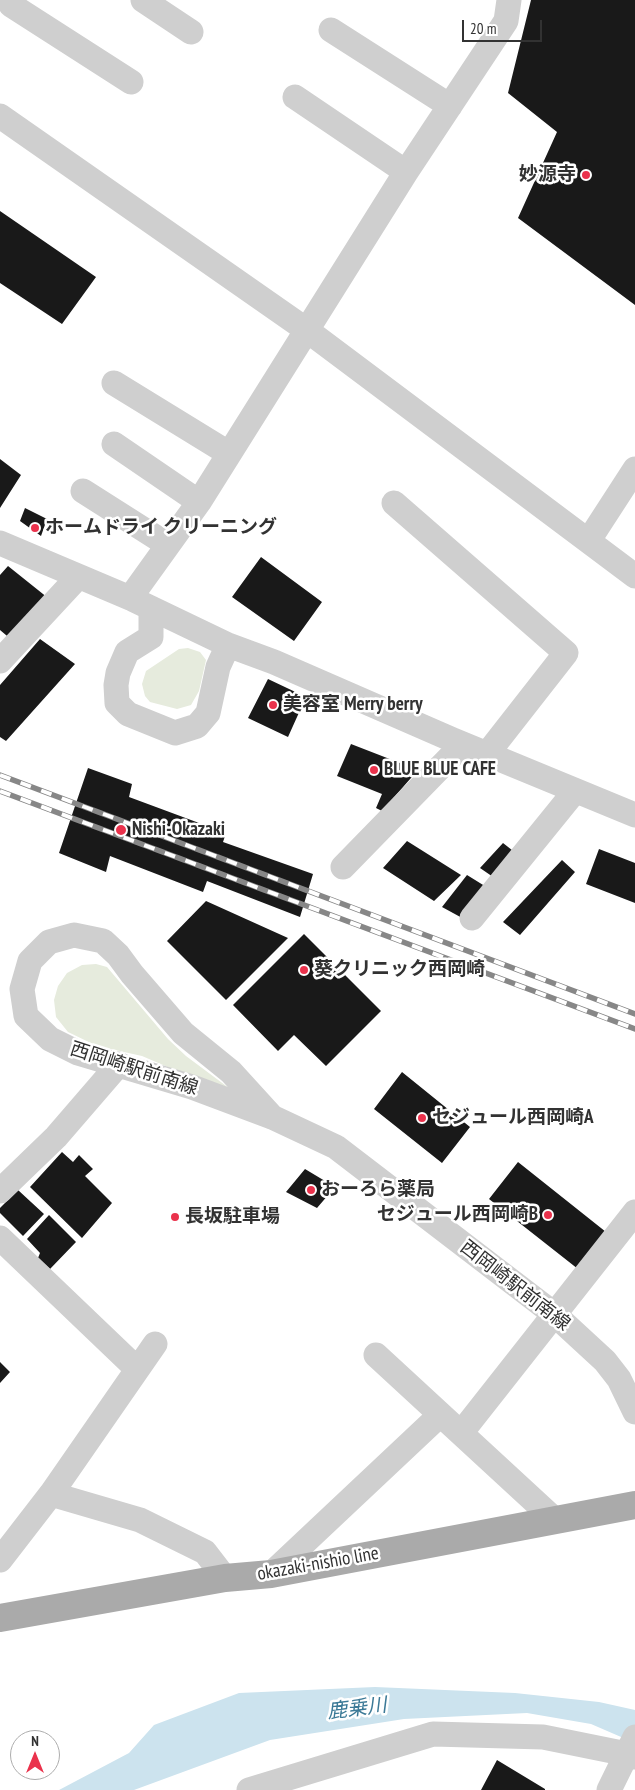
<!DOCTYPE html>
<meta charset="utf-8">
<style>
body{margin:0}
#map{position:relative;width:635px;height:1790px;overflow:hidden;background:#fff;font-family:"PT Sans Narrow",sans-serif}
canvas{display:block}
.north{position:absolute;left:10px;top:1730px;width:50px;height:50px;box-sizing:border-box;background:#fff;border:1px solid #adadad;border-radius:50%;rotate:0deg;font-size:14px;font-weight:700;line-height:20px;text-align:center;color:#323232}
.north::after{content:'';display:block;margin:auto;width:18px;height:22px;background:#ea324c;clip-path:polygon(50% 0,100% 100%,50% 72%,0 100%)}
.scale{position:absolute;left:462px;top:20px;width:80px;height:22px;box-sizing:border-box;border:2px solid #323232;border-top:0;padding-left:6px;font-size:15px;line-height:18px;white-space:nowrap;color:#323232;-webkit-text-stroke:4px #fff;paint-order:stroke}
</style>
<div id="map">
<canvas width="635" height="1790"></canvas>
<div class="north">N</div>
<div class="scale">20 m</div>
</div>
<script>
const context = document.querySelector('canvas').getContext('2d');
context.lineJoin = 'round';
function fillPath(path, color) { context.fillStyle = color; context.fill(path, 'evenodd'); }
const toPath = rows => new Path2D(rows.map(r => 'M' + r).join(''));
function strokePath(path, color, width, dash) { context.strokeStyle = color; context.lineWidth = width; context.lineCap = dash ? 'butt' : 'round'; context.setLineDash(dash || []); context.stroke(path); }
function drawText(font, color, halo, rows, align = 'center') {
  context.font = font + ' "PT Sans Narrow","Noto Sans JP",sans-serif'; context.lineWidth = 5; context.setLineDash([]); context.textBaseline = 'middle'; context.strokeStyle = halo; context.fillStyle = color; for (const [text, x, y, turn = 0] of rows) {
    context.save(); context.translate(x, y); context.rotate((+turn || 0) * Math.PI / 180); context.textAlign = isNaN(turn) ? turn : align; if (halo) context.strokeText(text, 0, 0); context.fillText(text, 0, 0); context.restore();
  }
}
fillPath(toPath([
 [188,648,200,652,206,660,199,691,191,705,177,709,150,702,145,696,142,684,146,671,179,649],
 [96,964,107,967,168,1039,186,1056,245,1100,142,1056,97,1046,68,1032,56,1017,54,1000,58,986,67,973,82,965]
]), '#e6ebdd');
fillPath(toPath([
 [375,1687,515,1693,599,1702,635,1710,635,1743,591,1724,527,1713,404,1719,270,1740,134,1790,59,1790,129,1753,154,1725,239,1693]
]), '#cce3ee');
fillPath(toPath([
 [531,0,635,0,635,305,518,218,557,132,508,93],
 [0,211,96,277,62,324,0,283],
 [0,459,21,475,0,508],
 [25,508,47,519,41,536,20,521],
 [261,557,322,602,294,641,232,597],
 [8,566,48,598,13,641,0,630,0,575],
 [40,639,75,664,6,741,0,737,0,685],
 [268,679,306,697,288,737,248,718],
 [351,744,418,770,382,811,376,808,382,794,337,776],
 [88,768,132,784,129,797,226,833,223,842,313,874,300,917,207,881,203,892,110,856,106,872,59,853],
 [407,841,461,875,434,901,383,868],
 [503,843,517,854,496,879,480,868],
 [599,849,635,863,635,903,586,884],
 [562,860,575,872,520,935,503,922],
 [467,875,488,888,464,919,442,907],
 [206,901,288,938,226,1000,167,941],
 [304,934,381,1011,326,1066,294,1035,278,1051,233,1005],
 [402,1072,470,1127,442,1163,374,1109],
 [62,1152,73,1162,79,1155,93,1169,85,1176,112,1203,82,1238,30,1187],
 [518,1162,606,1232,578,1269,489,1199],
 [305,1169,335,1187,317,1208,286,1192],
 [18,1190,44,1214,23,1236,0,1213,0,1208],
 [49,1215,76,1242,50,1269,38,1258,40,1253,27,1239],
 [0,1362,10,1372,0,1383],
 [497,1760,545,1789,545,1790,481,1790]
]), '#191919');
strokePath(toPath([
 [143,0,191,32],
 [11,5,131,82],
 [331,30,450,106],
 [295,97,406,172],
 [0,116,308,331,635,576],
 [114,383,228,453],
 [114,444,199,502],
 [83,491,168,545],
 [394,503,566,653,487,754],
 [589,540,635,469],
 [0,543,130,598,228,645,274,662,453,740,635,815],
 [130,598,199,502,406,172,506,21,509,0],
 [151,608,151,637,127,652,118,673,116,685,117,703,128,714,175,733,197,726,208,713,218,667,228,645],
 [0,661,78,577],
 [343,867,463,744],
 [472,918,575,791],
 [272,1117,231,1072,183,1033,132,974,118,955,103,941,74,935,49,942,30,961,22,989,26,1016,50,1039,78,1053,192,1087,272,1117,336,1147,554,1314,605,1361,619,1379,635,1412],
 [0,1191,56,1137,119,1064],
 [0,1238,137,1369],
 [376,1355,555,1520],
 [461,1433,635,1212],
 [51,1494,140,1520,205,1552,225,1578],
 [0,1560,51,1494,155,1344],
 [271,1574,440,1415],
 [249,1790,433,1734,543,1737,627,1754,635,1757],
 [609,1790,635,1737]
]), '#cfcfcf', 25);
strokePath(toPath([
 [0,1618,225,1578,271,1574,635,1505]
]), '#aaa', 28);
const rail = toPath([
 [0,775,635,1014],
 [0,791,635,1029]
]);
strokePath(rail, '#878787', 5.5);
strokePath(rail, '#fff', 4, [11]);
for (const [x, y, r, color] of [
 [586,175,5,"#ea324c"],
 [35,528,5,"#ea324c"],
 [273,705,5,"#ea324c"],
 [374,770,5,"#ea324c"],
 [121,830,6,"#ea324c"],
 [304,970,5,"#ea324c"],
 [422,1118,5,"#ea324c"],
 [311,1190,5,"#ea324c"],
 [548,1215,5,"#ea324c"],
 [175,1217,5,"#ea324c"]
]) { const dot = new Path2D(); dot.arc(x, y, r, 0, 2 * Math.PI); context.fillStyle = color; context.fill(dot); strokePath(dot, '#fff', 2); }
drawText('bold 19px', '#323232', '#fff', [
 ["妙源寺",576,175,"right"],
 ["ホームドライ クリーニング",45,528],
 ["美容室 Merry berry",283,705],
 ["BLUE BLUE CAFE",384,770],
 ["Nishi-Okazaki",132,830],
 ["葵クリニック西岡崎",314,970],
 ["セジュール西岡崎A",432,1118],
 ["おーろら薬局",321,1190],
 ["セジュール西岡崎B",538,1215,"right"],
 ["長坂駐車場",185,1217]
], 'left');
drawText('19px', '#323232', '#fff', [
 ["西岡崎駅前南線",134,1069,18],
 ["西岡崎駅前南線",515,1286,38],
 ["okazaki-nishio line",318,1564,-10]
]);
drawText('italic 20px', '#3c7a97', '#fff', [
 ["鹿乗川",357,1709,-7]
]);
</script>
